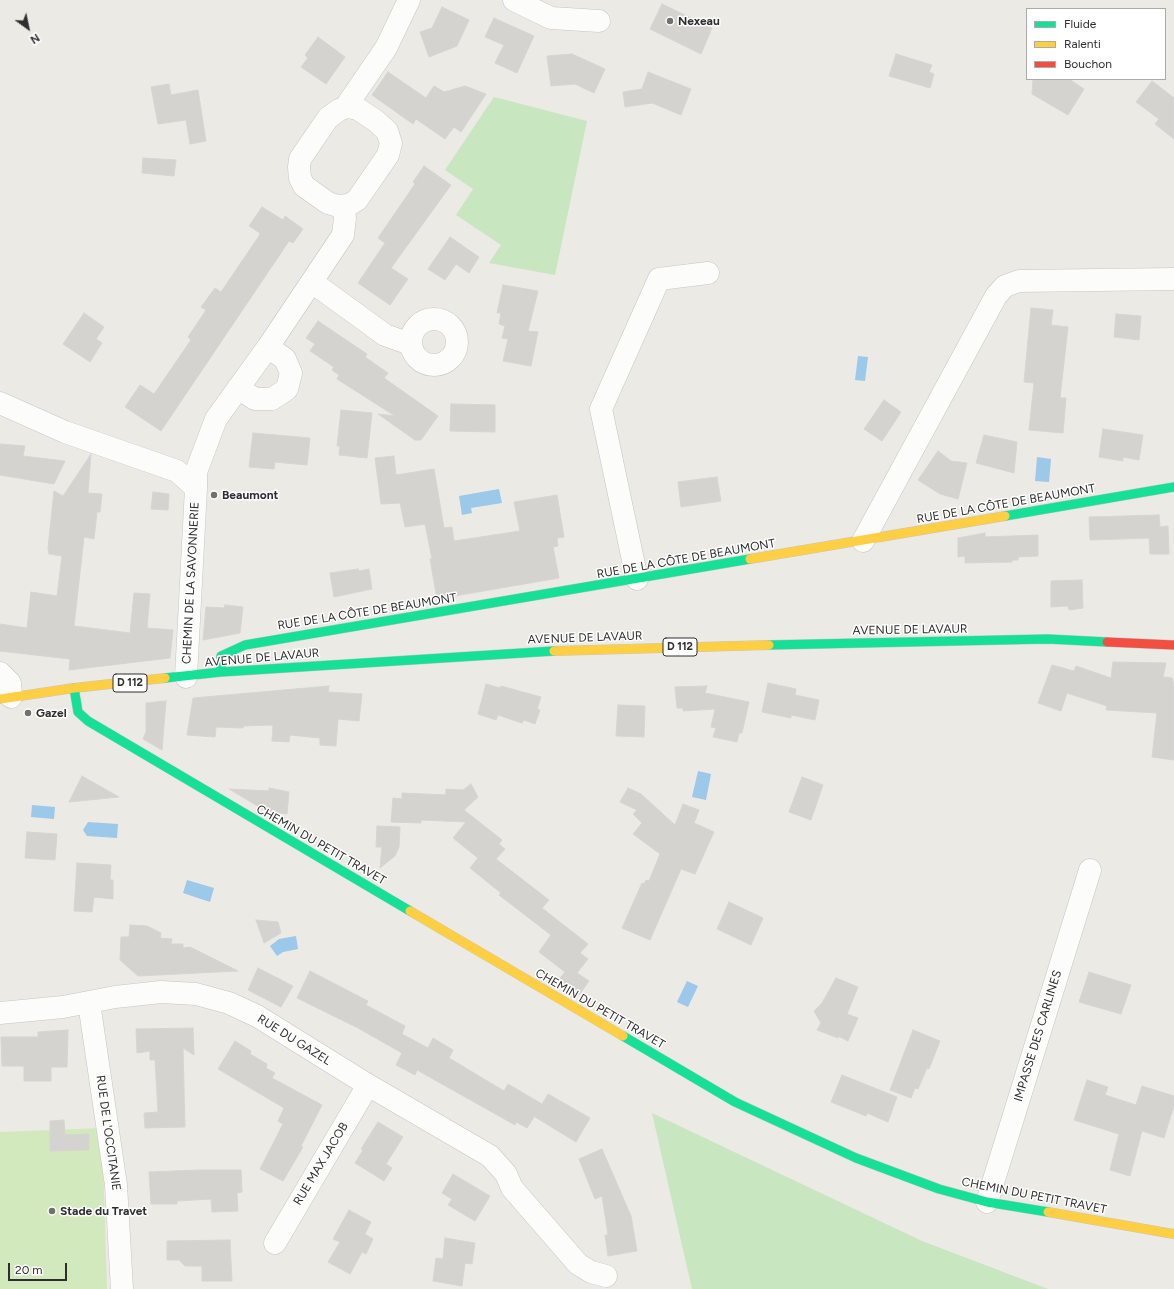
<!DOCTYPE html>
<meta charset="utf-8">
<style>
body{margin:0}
#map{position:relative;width:1174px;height:1289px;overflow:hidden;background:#ebeae5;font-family:Figtree,sans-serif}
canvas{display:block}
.legend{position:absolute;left:1026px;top:8px;width:140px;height:72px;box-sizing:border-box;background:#fff;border:1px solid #ababab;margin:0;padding:5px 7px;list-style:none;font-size:12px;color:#2e2e2e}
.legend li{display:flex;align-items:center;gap:8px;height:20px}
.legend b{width:20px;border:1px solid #ababab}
.north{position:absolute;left:8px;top:8px;width:40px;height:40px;-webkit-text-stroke:3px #fff;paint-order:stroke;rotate:147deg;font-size:11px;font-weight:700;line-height:16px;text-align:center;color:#2e2e2e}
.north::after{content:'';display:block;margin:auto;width:14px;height:18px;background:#2e2e2e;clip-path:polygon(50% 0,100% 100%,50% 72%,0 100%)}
.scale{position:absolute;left:8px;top:1263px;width:59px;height:18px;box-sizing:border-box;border:2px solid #2e2e2e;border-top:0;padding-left:5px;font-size:12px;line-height:14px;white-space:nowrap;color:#2e2e2e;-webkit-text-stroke:3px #fff;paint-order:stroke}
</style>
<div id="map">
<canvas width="1174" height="1289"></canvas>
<ul class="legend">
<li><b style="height:5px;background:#16e098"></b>Fluide</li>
<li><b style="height:5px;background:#ffcf43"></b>Ralenti</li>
<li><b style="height:5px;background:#f24e42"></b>Bouchon</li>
</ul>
<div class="north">N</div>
<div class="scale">20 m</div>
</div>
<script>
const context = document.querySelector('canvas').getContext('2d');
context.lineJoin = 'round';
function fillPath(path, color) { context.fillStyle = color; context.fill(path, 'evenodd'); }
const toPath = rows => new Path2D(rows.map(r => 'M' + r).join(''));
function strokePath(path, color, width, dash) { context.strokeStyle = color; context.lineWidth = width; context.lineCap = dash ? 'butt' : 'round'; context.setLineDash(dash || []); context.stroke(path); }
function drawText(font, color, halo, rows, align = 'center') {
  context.font = font + ' Figtree,sans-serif'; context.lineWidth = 3; context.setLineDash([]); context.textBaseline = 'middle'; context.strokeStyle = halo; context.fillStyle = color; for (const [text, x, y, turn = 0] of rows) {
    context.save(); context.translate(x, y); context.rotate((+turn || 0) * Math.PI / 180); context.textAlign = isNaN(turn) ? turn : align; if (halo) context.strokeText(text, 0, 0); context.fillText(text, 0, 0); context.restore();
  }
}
fillPath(toPath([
 [494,97,587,121,555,275,489,263,501,245,456,215,473,189,445,170],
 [652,1113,922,1241,1048,1289,692,1289]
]), '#c8e6c0');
fillPath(toPath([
 [102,1128,107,1289,0,1289,0,1132]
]), '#d1e9bd');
fillPath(toPath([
 [858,356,868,357,865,381,855,380],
 [1037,457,1051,459,1049,482,1035,481],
 [499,489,502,503,471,508,472,513,462,515,459,496],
 [698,771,711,774,706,800,692,797],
 [32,805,55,807,54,819,31,817],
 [88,822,118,824,117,838,87,836,83,830],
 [187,880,214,888,210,902,183,893],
 [296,936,298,949,283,952,277,956,270,946,279,939],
 [687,981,698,986,688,1007,677,1002]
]), '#9cc8e9');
const building = toPath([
 [662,4,712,28,701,54,650,29,662,4],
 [442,7,469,20,457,46,429,57,420,32,432,28,442,7],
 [494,18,534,36,517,73,495,63,504,45,485,37,494,18],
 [318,37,345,57,326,84,301,67,308,58,305,55,318,37],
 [572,54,605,69,594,93,575,84,551,86,547,56,572,54],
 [896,54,932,65,929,72,934,74,930,88,889,76,896,54],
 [388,72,426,98,434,86,444,92,465,86,486,94,461,132,454,127,445,139,416,119,413,124,372,95,388,72],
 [648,72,691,89,681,115,652,103,625,107,623,92,642,89,648,72],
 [1033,79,1069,79,1084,89,1068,115,1032,94,1033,79],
 [1152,81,1174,98,1174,139,1155,124,1159,119,1136,102,1152,81],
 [169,84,171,95,198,90,206,141,190,144,186,120,158,124,151,87,169,84],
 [143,158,176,160,174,176,142,173,143,158],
 [424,166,451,185,391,268,408,279,390,305,358,283,385,243,378,238,415,184,413,182,424,166],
 [262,207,283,220,285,216,303,229,293,243,289,241,161,431,125,407,140,385,154,394,191,340,188,337,206,310,201,307,215,288,221,292,259,236,260,233,249,226,262,207],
 [450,237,479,257,469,273,456,264,445,280,428,269,450,237],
 [503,285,538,291,528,331,538,332,531,366,503,361,508,339,502,338,505,326,499,324,501,313,497,313,503,285],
 [1031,308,1053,310,1051,325,1068,327,1060,398,1066,398,1063,433,1029,430,1034,383,1024,382,1031,308],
 [84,313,104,327,96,339,102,343,90,362,63,344,84,313],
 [1116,314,1141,316,1139,340,1114,337,1116,314],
 [318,321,367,354,365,357,388,373,384,378,438,416,421,440,415,440,378,414,395,416,337,379,339,375,332,370,334,367,310,351,315,344,306,338,318,321],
 [884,400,901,412,882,441,864,429,884,400],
 [451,404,495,405,495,432,450,431,451,404],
 [341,410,372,413,367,458,339,455,340,446,337,446,341,410],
 [1103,429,1143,435,1139,460,1123,457,1123,461,1099,457,1103,429],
 [253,433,310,438,307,465,275,462,274,469,249,467,253,433],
 [984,435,1017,442,1014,473,976,463,984,435],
 [0,444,25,446,23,456,65,461,54,484,0,475,0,444],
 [938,451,951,461,967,463,958,499,940,494,918,480,938,451],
 [91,454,88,493,102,494,100,512,97,512,94,539,84,537,74,626,130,633,134,593,150,594,147,628,173,630,170,658,69,670,70,659,0,651,0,624,27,628,31,592,57,596,62,556,49,554,48,548,54,491,63,496,91,454],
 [394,456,396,475,434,469,444,528,452,527,454,541,520,531,514,502,557,495,564,537,557,538,558,546,553,547,559,578,437,599,430,559,432,559,425,524,405,527,400,503,381,504,375,458,394,456],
 [717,477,721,501,681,507,678,482,717,477],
 [153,492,169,494,168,510,151,509,153,492],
 [1159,515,1160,527,1168,526,1169,554,1150,554,1149,538,1090,540,1089,517,1159,515],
 [985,533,985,537,1038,535,1038,556,1018,557,1018,560,1012,560,1012,562,965,563,965,556,958,557,958,538,985,533],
 [358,569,359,571,369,569,372,589,334,597,330,573,358,569],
 [1082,580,1083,608,1069,610,1068,606,1051,607,1051,581,1082,580],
 [225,605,243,607,240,633,203,640,206,607,224,608,225,605],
 [1113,662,1166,663,1163,677,1172,678,1174,685,1174,760,1152,757,1157,713,1106,710,1107,706,1067,693,1061,711,1038,703,1052,665,1074,671,1076,666,1111,678,1113,662],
 [768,683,796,689,795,695,819,700,815,720,791,715,791,718,762,712,768,683],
 [486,684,500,688,501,686,541,697,537,709,540,710,535,724,524,720,522,723,498,715,496,720,478,714,486,684],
 [329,686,328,692,362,694,359,721,338,719,336,746,320,745,320,738,290,735,289,742,272,741,273,725,243,726,243,728,216,727,215,737,187,735,193,698,329,686],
 [707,686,705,693,749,702,742,733,739,733,737,742,713,737,716,728,711,727,715,709,683,711,683,708,677,708,675,687,707,686],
 [166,701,162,750,143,739,146,732,146,703,166,701],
 [618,705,645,706,644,737,616,736,618,705],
 [82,776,119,797,69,802,82,776],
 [802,777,823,785,811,820,789,812,802,777],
 [471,784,478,797,464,810,502,840,499,844,505,849,496,859,549,900,542,908,588,944,580,953,588,959,577,973,589,981,579,995,557,982,565,972,539,952,551,935,499,895,501,893,470,868,478,858,453,838,466,822,421,820,421,823,391,822,393,798,402,799,402,793,446,795,446,789,463,790,471,784],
 [269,788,289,792,287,814,266,811,229,789,269,791,269,788],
 [628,788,641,794,675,825,683,804,699,810,694,823,714,832,695,874,681,869,650,940,622,928,642,883,644,884,646,880,649,881,660,854,633,834,642,823,633,814,637,810,620,802,628,788],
 [377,826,400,827,399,847,395,856,380,868,382,847,376,847,377,826],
 [27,832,57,834,55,860,25,858,27,832],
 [77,863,111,865,110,880,113,880,113,899,94,897,92,912,74,911,77,863],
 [729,902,763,918,751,945,717,929,729,902],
 [256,920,278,922,281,933,264,943,256,920],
 [130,925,147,926,161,933,160,938,172,939,171,944,183,944,183,948,190,947,238,971,138,976,120,960,121,937,129,937,130,925],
 [258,968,293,986,281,1007,248,990,258,968],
 [310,971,368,1001,366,1005,405,1026,402,1034,428,1048,433,1038,453,1050,449,1058,504,1091,508,1084,542,1104,548,1094,590,1118,576,1142,535,1117,536,1114,527,1128,516,1122,515,1125,417,1070,415,1075,396,1065,402,1053,358,1028,297,998,310,971],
 [1089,972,1131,985,1121,1014,1079,1002,1089,972],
 [836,978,858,987,847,1014,858,1018,848,1041,838,1036,838,1038,817,1030,821,1023,814,1011,822,1003,836,978],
 [193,1028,194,1055,183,1048,185,1127,145,1128,144,1113,158,1112,155,1060,150,1060,150,1051,137,1053,136,1029,193,1028],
 [68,1030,67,1067,51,1067,51,1081,24,1081,24,1066,2,1066,1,1037,38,1037,38,1032,68,1030],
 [913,1030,940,1041,929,1069,927,1068,918,1089,915,1088,911,1098,890,1090,913,1030],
 [235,1041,251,1051,250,1054,267,1064,266,1068,275,1073,272,1078,322,1105,301,1146,303,1147,283,1181,260,1169,283,1124,278,1121,284,1108,218,1069,235,1041],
 [842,1075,897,1097,888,1122,867,1113,866,1116,831,1102,842,1075],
 [1087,1080,1108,1087,1105,1095,1136,1105,1142,1086,1174,1096,1174,1105,1164,1138,1142,1131,1130,1176,1110,1170,1119,1134,1074,1120,1087,1080],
 [64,1120,65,1135,89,1134,89,1150,50,1151,50,1121,64,1120],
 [378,1122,403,1137,386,1164,392,1168,384,1181,355,1163,363,1150,361,1149,378,1122],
 [602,1149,631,1216,637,1251,608,1256,605,1235,608,1235,602,1196,595,1199,579,1159,602,1149],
 [199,1170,241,1170,242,1192,237,1193,238,1211,212,1212,211,1199,177,1201,177,1204,151,1204,149,1172,199,1170],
 [453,1174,490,1196,475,1221,448,1205,452,1199,442,1193,453,1174],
 [349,1210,371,1222,365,1234,373,1239,366,1254,362,1252,350,1274,328,1262,340,1242,333,1239,349,1210],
 [445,1238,475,1243,472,1264,465,1263,462,1286,433,1281,436,1258,443,1259,445,1238],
 [230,1240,232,1281,202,1281,202,1266,185,1266,179,1260,167,1260,167,1241,230,1240]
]);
fillPath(building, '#d4d3cf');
strokePath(building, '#d6d5d1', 1);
const street = toPath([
 [514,0,551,18,599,21],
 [347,107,358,109,376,121,387,131,391,143,388,155,357,200,349,205,338,206,328,203,304,186,300,178,299,167,300,159,328,118,339,110,347,107],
 [347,107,349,102,386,48,409,0],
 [312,282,385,335,410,344],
 '411 342a23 23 0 1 1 46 0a23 23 0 1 1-46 0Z',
 [238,388,255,399,272,399,287,389,291,373,285,359,268,347],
 [0,403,65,432,177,471,196,488,186,677],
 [196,488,196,472,216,419,268,347,343,235,345,218,343,206],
 [863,541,996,296,1005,286,1019,281,1174,279],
 [637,579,601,409,659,279,708,273],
 [0,673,10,683,11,697],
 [89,1003,116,1185,122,1289],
 [0,1013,63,1007,115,997,161,992,196,994,229,1003,257,1016,368,1085,490,1156,506,1174,512,1188,578,1264,591,1272,606,1276],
 [987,1202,1090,870],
 [275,1243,368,1085]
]);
const fast = toPath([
 [1005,516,1174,487],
 [769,645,1048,639,1107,642],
 [221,672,221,656,245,645,750,559],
 [165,678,221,672,554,651],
 [74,688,78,712,88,721,410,911],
 [623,1036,735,1102,856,1158,939,1189,987,1202,1048,1212]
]);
const slow = toPath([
 [750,559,1005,516],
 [554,651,769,645],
 [0,699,74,688,165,678],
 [410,911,623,1036],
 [1048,1212,1174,1234]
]);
const jam = toPath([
 [1107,642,1174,645]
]);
strokePath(street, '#c6c5c4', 23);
strokePath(fast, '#c6c5c4', 10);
strokePath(slow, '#c6c5c4', 10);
strokePath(jam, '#c6c5c4', 10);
strokePath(street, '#fcfcfb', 22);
strokePath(fast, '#16e098', 9);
strokePath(slow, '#ffcf43', 9);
strokePath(jam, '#f24e42', 9);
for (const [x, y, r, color] of [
 [670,21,4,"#70706e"],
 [214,495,4,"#70706e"],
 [28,713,4,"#70706e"],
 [52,1211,4,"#70706e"]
]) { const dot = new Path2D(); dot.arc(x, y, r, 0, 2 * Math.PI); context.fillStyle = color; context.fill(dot); strokePath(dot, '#fff', 1.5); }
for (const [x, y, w] of [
 [680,647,34],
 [130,683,34]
]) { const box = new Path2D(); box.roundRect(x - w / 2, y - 9, w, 18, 3); context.fillStyle = '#fff'; context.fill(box); strokePath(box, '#2e2e2e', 1); }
drawText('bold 11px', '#2e2e2e', null, [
 ["D 112",680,647],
 ["D 112",130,683]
]);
drawText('bold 12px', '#2e2e2e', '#fff', [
 ["Nexeau",678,21],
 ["Beaumont",222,495],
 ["Gazel",36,713],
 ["Stade du Travet",60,1211]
], 'left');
drawText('12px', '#2e2e2e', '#fff', [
 ["RUE DE LA CÔTE DE BEAUMONT",1006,504,-10],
 ["RUE DE LA CÔTE DE BEAUMONT",686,559,-10],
 ["CHEMIN DE LA SAVONNERIE",191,583,-87],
 ["RUE DE LA CÔTE DE BEAUMONT",367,612,-9],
 ["AVENUE DE LAVAUR",910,630,-1],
 ["AVENUE DE LAVAUR",585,638,-2],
 ["AVENUE DE LAVAUR",262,658,-5],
 ["CHEMIN DU PETIT TRAVET",321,845,30],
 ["CHEMIN DU PETIT TRAVET",600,1009,30],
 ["IMPASSE DES CARLINES",1038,1036,-73],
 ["RUE DU GAZEL",294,1040,32],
 ["RUE DE L'OCCITANIE",108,1133,82],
 ["RUE MAX JACOB",321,1164,-59],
 ["CHEMIN DU PETIT TRAVET",1034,1196,11]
]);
</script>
